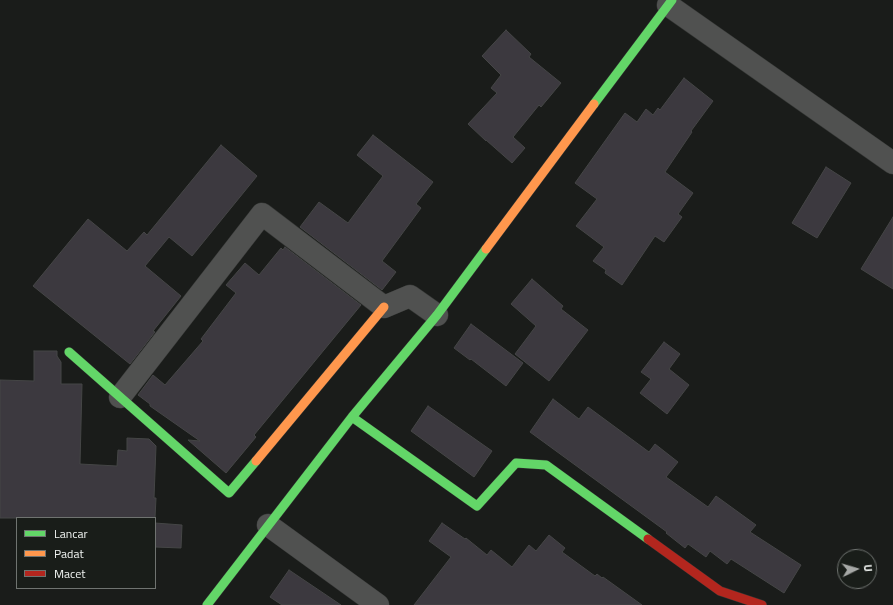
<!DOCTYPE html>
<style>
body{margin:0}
#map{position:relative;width:893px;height:605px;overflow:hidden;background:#1a1c1a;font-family:"Titillium Web",sans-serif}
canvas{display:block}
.legend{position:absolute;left:16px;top:517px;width:140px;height:72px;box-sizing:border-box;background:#191d19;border:1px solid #6f7370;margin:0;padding:5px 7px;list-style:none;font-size:12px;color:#f1f4f2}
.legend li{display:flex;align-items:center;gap:8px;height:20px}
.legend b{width:20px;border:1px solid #6f7370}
.north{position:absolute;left:837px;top:549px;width:40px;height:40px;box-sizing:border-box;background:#191d19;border:1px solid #6f7370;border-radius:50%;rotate:85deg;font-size:11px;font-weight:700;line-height:16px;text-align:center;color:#f1f4f2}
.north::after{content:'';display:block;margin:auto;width:14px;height:18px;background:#a6a8a6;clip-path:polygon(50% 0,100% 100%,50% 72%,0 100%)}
</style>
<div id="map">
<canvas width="893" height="605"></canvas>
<ul class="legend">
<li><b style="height:5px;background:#63d668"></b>Lancar</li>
<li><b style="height:5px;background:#ff974d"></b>Padat</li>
<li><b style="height:5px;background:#b3261e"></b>Macet</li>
</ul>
<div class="north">U</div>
</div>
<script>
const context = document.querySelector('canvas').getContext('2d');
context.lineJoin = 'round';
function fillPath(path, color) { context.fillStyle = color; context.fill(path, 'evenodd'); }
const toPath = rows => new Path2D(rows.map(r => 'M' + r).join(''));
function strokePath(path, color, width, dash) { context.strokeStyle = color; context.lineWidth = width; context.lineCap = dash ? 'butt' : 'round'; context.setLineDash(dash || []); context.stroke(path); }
const building = toPath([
 [506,30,531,54,529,57,561,83,541,107,539,105,513,137,525,148,512,163,486,140,486,141,468,124,497,93,491,88,501,75,482,56,506,30],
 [684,78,713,101,691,131,692,132,665,172,693,193,678,214,682,217,664,242,655,236,622,285,605,273,606,270,593,261,604,247,576,226,597,199,575,183,625,113,637,122,646,109,653,115,658,108,660,110,684,78],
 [373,135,433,182,416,204,421,208,382,261,396,272,382,290,300,227,319,202,348,223,383,176,357,155,373,135],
 [221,145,257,176,192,256,169,237,145,266,181,296,153,331,155,332,130,364,33,286,88,219,127,251,144,232,147,235,221,145],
 [826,167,851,183,817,238,792,223,826,167],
 [893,217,893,289,861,269,893,217],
 [285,247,361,305,254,435,256,437,226,473,188,440,200,441,150,406,150,404,138,395,153,375,165,385,203,341,201,339,236,293,226,285,245,263,259,275,281,248,283,250,285,247],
 [532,279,563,306,561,309,588,330,549,381,515,354,536,326,511,304,532,279],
 [471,324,523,363,506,386,471,359,470,360,454,348,471,324],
 [664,342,680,354,669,369,689,385,667,414,640,393,651,379,641,372,664,342],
 [34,351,57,351,57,356,61,362,61,384,82,384,80,464,117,466,118,450,127,451,127,438,149,439,156,446,154,498,156,498,155,518,0,518,0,380,34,381,34,351],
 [553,399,579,419,588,407,649,452,655,444,678,462,666,477,708,507,716,496,756,525,750,532,801,565,784,593,731,559,727,564,710,551,706,557,688,544,685,548,666,533,667,532,530,432,553,399],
 [428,406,492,451,474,477,411,431,428,406],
 [155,523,182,525,181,548,155,547,155,523],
 [442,523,465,539,466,538,487,555,491,550,512,567,529,545,536,551,549,535,565,548,562,552,595,576,597,574,602,578,603,577,642,605,414,605,451,557,429,541,442,523],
 [289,570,341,605,282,605,270,597,289,570]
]);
fillPath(building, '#3c393f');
strokePath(building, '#454646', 1);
const street = toPath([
 [668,5,893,163],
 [120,397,262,214,384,307,410,296,437,315],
 [268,525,378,605]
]);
const fast = toPath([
 [594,104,672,0],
 [69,352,229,493,256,461],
 [352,417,477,506,516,463,546,465,648,539],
 [207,605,352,417,437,315,486,249]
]);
const slow = toPath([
 [486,249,594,104],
 [256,461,384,307]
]);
const jam = toPath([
 [648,539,720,591,762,605]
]);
strokePath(street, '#343634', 23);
strokePath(fast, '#343634', 10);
strokePath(slow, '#343634', 10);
strokePath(jam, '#343634', 10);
strokePath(street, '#505150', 22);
strokePath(fast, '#63d668', 9);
strokePath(slow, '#ff974d', 9);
strokePath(jam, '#b3261e', 9);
</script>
